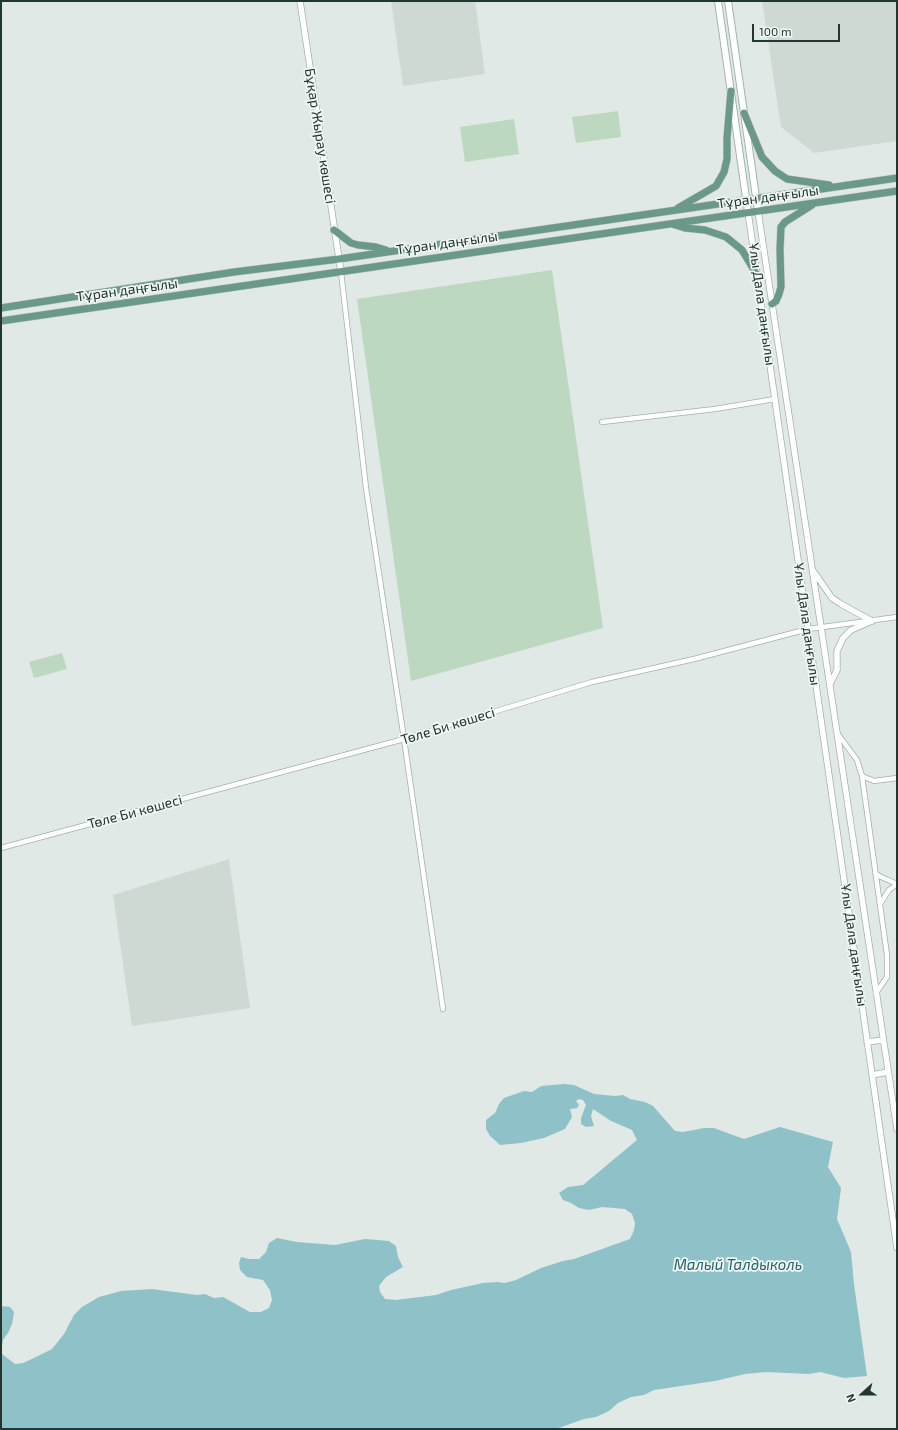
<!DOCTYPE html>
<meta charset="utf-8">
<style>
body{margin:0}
#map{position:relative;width:898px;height:1430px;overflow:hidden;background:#e0e9e5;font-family:"Exo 2",sans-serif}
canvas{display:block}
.frame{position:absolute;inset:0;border:2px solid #233731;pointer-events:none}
.north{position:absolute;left:842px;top:1374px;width:40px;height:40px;-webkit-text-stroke:3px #f0f6f3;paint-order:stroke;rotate:249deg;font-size:11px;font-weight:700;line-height:16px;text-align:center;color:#233731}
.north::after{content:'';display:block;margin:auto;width:14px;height:18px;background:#233731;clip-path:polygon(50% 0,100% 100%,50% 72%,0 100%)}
.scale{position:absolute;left:752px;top:24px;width:88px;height:18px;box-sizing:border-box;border:2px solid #233731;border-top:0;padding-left:5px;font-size:12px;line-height:14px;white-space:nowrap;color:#233731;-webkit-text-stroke:3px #f0f6f3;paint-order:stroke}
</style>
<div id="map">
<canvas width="898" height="1430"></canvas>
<div class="frame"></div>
<div class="north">N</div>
<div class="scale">100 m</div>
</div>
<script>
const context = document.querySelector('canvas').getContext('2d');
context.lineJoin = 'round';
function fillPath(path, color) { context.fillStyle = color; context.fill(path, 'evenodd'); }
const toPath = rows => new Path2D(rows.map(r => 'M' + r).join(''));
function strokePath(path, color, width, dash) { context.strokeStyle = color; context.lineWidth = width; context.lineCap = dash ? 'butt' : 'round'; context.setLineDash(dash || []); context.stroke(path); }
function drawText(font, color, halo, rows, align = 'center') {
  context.font = font + ' "Exo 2",sans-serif'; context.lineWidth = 3.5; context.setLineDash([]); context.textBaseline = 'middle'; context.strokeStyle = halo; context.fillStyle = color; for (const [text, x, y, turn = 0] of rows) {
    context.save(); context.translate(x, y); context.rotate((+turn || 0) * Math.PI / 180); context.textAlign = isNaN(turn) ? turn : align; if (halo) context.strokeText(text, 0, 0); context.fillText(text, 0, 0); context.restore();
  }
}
fillPath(toPath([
 [391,1,475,1,485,74,403,86],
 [762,1,897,1,897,141,814,153,781,127],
 [229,859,250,1008,132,1026,113,895]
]), '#cfd9d3');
fillPath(toPath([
 [618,111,621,137,576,143,572,117],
 [514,119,519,154,465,162,460,127],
 [552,270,603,628,411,681,357,299],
 [62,653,67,669,34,678,29,662]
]), '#bcd8c1');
fillPath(toPath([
 [564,1084,574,1085,594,1094,615,1096,623,1095,630,1099,645,1102,653,1106,675,1131,683,1132,704,1128,714,1128,744,1139,780,1127,833,1142,828,1167,841,1188,837,1219,851,1252,854,1284,867,1376,844,1378,820,1372,809,1374,766,1372,745,1374,715,1381,654,1390,644,1395,631,1397,618,1403,609,1411,596,1417,584,1419,556,1429,1,1429,1,1306,10,1307,14,1312,12,1324,8,1333,3,1340,2,1346,2,1354,15,1364,23,1363,36,1357,52,1349,64,1334,74,1315,82,1307,99,1297,121,1291,152,1289,197,1295,205,1294,214,1298,223,1297,250,1312,261,1312,269,1308,272,1300,270,1290,263,1280,247,1277,240,1270,239,1263,241,1257,249,1259,259,1259,266,1252,269,1243,277,1238,297,1242,335,1245,365,1239,389,1241,396,1246,398,1257,403,1267,386,1277,379,1286,380,1292,385,1299,396,1300,436,1295,451,1290,483,1283,497,1282,505,1283,516,1280,541,1268,563,1261,574,1259,630,1239,634,1230,635,1223,632,1214,625,1209,602,1207,589,1210,579,1208,571,1203,563,1200,559,1193,568,1187,583,1185,637,1140,632,1130,611,1121,593,1109,591,1116,594,1126,586,1127,581,1124,581,1118,586,1105,583,1100,579,1099,576,1101,579,1105,577,1108,570,1109,572,1117,565,1129,544,1138,521,1143,500,1145,490,1136,486,1129,486,1120,495,1113,499,1104,504,1098,524,1091,532,1092,541,1086]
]), '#8fc2c8');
const minor = toPath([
 [341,272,366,488,404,739,443,1009],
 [602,422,715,409,775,399],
 [837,733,857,760,862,776,874,781,897,778],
 [862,776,887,955,887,977,876,993],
 [1,848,404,739,592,682,694,659,808,629,897,617],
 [875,873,879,876,897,884],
 [880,904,889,890,897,884]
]);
const tertiary = toPath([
 [300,1,341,272],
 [758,211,897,1129],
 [748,212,897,1248],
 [814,572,832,598,841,604,872,621],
 [830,684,837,670,837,651,843,638,851,630,872,621],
 [867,1042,883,1040],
 [872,1075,888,1072]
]);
const secondary = toPath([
 [718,1,748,212],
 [728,1,758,211]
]);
const primary = toPath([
 [744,113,762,157,775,171,787,179,829,185],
 [678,208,716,186,724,172,727,159,727,138,731,91],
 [672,224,685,228,705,230,726,237,742,250,757,275],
 [334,230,351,243,358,245,376,247,386,250],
 [772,304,776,301,779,294,781,287,780,249,781,227,785,222,812,205],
 [1,308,234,272,339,259,897,178],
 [1,321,897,191]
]);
strokePath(minor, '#a4b0ab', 6);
strokePath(tertiary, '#a4b0ab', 7);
strokePath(secondary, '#a1b3ab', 8);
strokePath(primary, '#bdc3c1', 8);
strokePath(minor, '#fff', 4.5);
strokePath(tertiary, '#fff', 5.5);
strokePath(secondary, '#fff', 6);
strokePath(primary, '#6a998a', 7);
drawText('14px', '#233731', '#f0f6f3', [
 ["Бұқар Жырау көшесі",320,136,81],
 ["Тұран даңғылы",768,197,-8],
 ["Тұран даңғылы",447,243,-8],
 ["Тұран даңғылы",127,290,-8],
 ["Ұлы Дала даңғылы",762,304,82],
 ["Ұлы Дала даңғылы",807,624,82],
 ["Төле Би көшесі",448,726,-17],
 ["Төле Би көшесі",135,812,-15],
 ["Ұлы Дала даңғылы",854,945,82]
]);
drawText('italic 15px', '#25646b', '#f0f6f3', [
 ["Малый Талдыколь",738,1265]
]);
</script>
